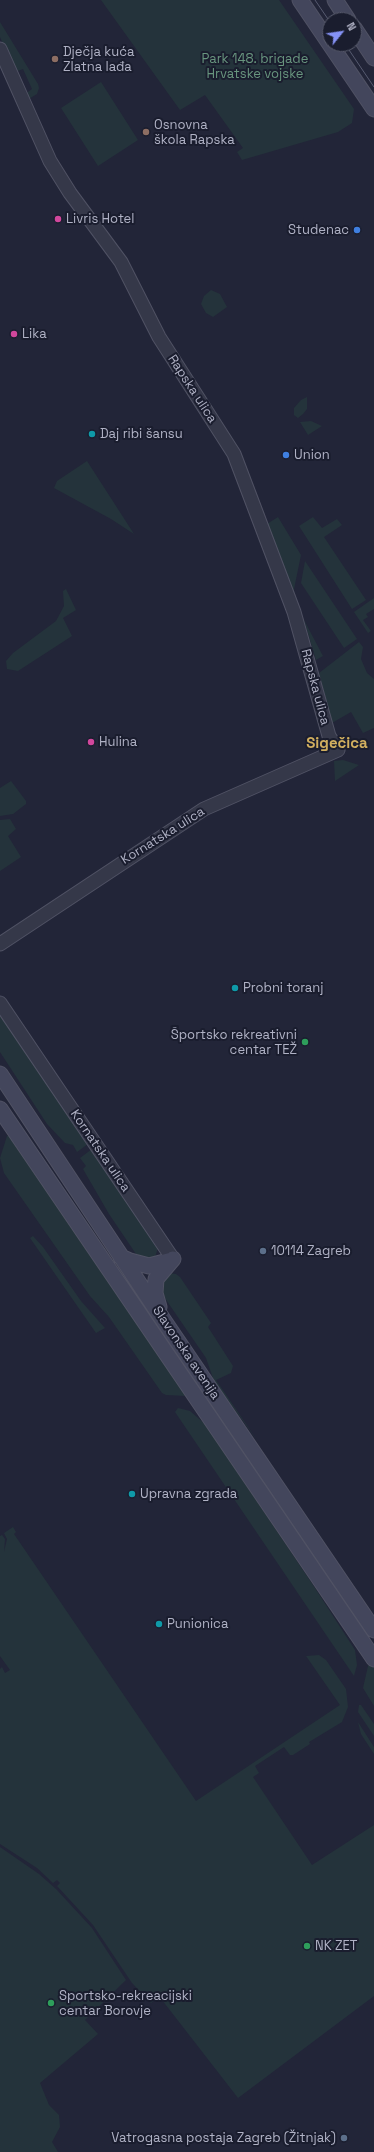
<!DOCTYPE html>
<meta charset="utf-8">
<style>
body{margin:0}
#map{position:relative;width:374px;height:2152px;overflow:hidden;background:#222538;font-family:"Space Grotesk",sans-serif}
canvas{display:block}
.north{position:absolute;left:322px;top:12px;width:40px;height:40px;box-sizing:border-box;background:#1a1d2e;border:1px solid #56596a;border-radius:50%;rotate:60deg;font-size:11px;font-weight:700;line-height:16px;text-align:center;color:#b0b2c5}
.north::after{content:'';display:block;margin:auto;width:14px;height:18px;background:#8592f5;clip-path:polygon(50% 0,100% 100%,50% 72%,0 100%)}
</style>
<div id="map">
<canvas width="374" height="2152"></canvas>
<div class="north">N</div>
</div>
<script>
const context = document.querySelector('canvas').getContext('2d');
context.lineJoin = 'round';
function fillPath(path, color) { context.fillStyle = color; context.fill(path, 'evenodd'); }
const toPath = rows => new Path2D(rows.map(r => 'M' + r).join(''));
function strokePath(path, color, width, dash) { context.strokeStyle = color; context.lineWidth = width; context.lineCap = dash ? 'butt' : 'round'; context.setLineDash(dash || []); context.stroke(path); }
function drawText(font, color, halo, rows, align = 'center') {
  context.font = font + ' "Space Grotesk",sans-serif'; context.lineWidth = 4; context.setLineDash([]); context.textBaseline = 'middle'; context.strokeStyle = halo; context.fillStyle = color; for (const [text, x, y, turn = 0] of rows) {
    context.save(); context.translate(x, y); context.rotate((+turn || 0) * Math.PI / 180); context.textAlign = isNaN(turn) ? turn : align; if (halo) context.strokeText(text, 0, 0); context.fillText(text, 0, 0); context.restore();
  }
}
fillPath(toPath([
 [101,0,279,0,354,109,352,123,338,132,242,160,237,152,243,148,205,95,180,110],
 [0,22,38,84,39,88,37,94,27,100,25,94,32,89,23,69,15,72,0,37],
 [101,82,138,140,98,166,61,108],
 [211,290,220,294,227,307,213,317,206,313,201,304,204,296],
 [307,397,307,409,303,414,298,418,294,415,294,408,301,400],
 [311,421,322,426,308,435,300,422],
 [87,461,134,534,111,519,54,488,57,481],
 [278,517,301,555,293,594,267,524],
 [313,517,322,528,337,519,342,525,324,537,366,600,352,609,299,526],
 [305,561,357,639,344,648,301,583],
 [66,589,76,610,63,618,72,636,18,671,7,669,6,661,13,653,56,621,64,606,63,591],
 [374,598,374,609,366,614,368,617,363,620,371,631,368,633,354,612],
 [304,620,323,656,316,660],
 [359,642,363,647,361,659,367,673,374,679,374,728,363,733,351,712,332,723,319,673],
 [343,760,359,765,335,781,334,761],
 [11,781,26,801,26,804,13,814,0,816,0,788],
 [10,819,16,829,8,836,21,857,0,871,0,820],
 [0,1015,88,1144,77,1152,73,1145,65,1143,47,1124,0,1052],
 [11,1134,186,1396,166,1395,162,1393,109,1317,90,1296,4,1173,0,1158,7,1136],
 [92,1149,158,1248,155,1257,149,1260,136,1254,109,1214,83,1169,86,1166,80,1158],
 [33,1236,43,1247,81,1301,105,1328,96,1333,30,1238],
 [168,1273,176,1274,180,1277,211,1323,208,1327,233,1366,231,1373,216,1380,259,1443,214,1381,206,1358,160,1291,161,1280],
 [178,1408,190,1411,205,1424,313,1585,355,1650,357,1665,354,1676,175,1412],
 [13,1527,16,1532,14,1534,196,1801,340,1705,306,1656,319,1655,326,1660,346,1689,348,1707,342,1722,309,1742,310,1744,293,1755,290,1755,284,1747,255,1766,259,1773,253,1777,312,1865,374,1825,374,1996,238,2098,162,2000,160,2001,157,1998,151,2003,132,1983,93,1925,57,1886,60,1883,57,1880,53,1883,37,1868,0,1844,0,1669,2,1667,5,1673,10,1670,0,1656,0,1536,2,1535,5,1539,4,1552,7,1539,4,1533],
 [370,1664,374,1667,374,1706,363,1688,368,1666],
 [359,1705,361,1705,374,1724,374,1736,358,1712],
 [358,1722,374,1747,374,1754,361,1734],
 [0,1847,39,1874,56,1889,92,1928,126,1980,85,2020,98,2034,40,2083,49,2105,59,2115,60,2127,52,2142,58,2152,0,2152]
]), '#24333b');
const tertiary = toPath([
 [0,49,50,161,70,193,121,262,159,337,234,454,294,612,329,736,338,750,204,809,0,944],
 [0,1003,173,1259]
]);
const secondary = toPath([
 [300,0,374,109],
 [335,0,348,20],
 [354,28,374,58],
 [0,1074,164,1321,374,1630],
 [0,1109,374,1659],
 [121,1257,130,1261,149,1266,172,1260],
 [159,1307,155,1293,156,1279,173,1259]
]);
strokePath(tertiary, '#505264', 15);
strokePath(secondary, '#505264', 17);
strokePath(tertiary, '#353849', 13);
strokePath(secondary, '#43465c', 15);
strokePath(toPath([
 [315,0,330,22],
 [345,44,374,87]
]), '#575b70', 1);
for (const [x, y, r, color] of [
 [55,59,4,"#8d6e63"],
 [146,132,4,"#8d6e63"],
 [58,219,4,"#d1479c"],
 [357,230,4,"#3f7fe0"],
 [14,334,4,"#d1479c"],
 [92,434,4,"#0f9aa8"],
 [286,455,4,"#3f7fe0"],
 [91,742,4,"#d1479c"],
 [235,988,4,"#0f9aa8"],
 [305,1042,4,"#2e9e5b"],
 [263,1251,4,"#5c6f8a"],
 [132,1494,4,"#0f9aa8"],
 [159,1624,4,"#0f9aa8"],
 [307,1946,4,"#2e9e5b"],
 [51,2003,4,"#2e9e5b"],
 [344,2138,4,"#5c6f8a"]
]) { const dot = new Path2D(); dot.arc(x, y, r, 0, 2 * Math.PI); context.fillStyle = color; context.fill(dot); strokePath(dot, '#1a1d2e', 1.5); }
drawText('13px', '#b0b2c5', '#1a1d2e', [
 ["Dječja kuća",63,52],
 ["Zlatna lađa",63,67],
 ["Osnovna",154,125],
 ["škola Rapska",154,140],
 ["Livris Hotel",66,219],
 ["Studenac",349,230,"right"],
 ["Lika",22,334],
 ["Daj ribi šansu",100,434],
 ["Union",294,455],
 ["Hulina",99,742],
 ["Probni toranj",243,988],
 ["Športsko rekreativni",297,1035,"right"],
 ["centar TEŽ",297,1050,"right"],
 ["10114 Zagreb",271,1251],
 ["Upravna zgrada",140,1494],
 ["Punionica",167,1624],
 ["NK ZET",315,1946],
 ["Sportsko-rekreacijski",59,1996],
 ["centar Borovje",59,2011],
 ["Vatrogasna postaja Zagreb (Žitnjak)",336,2138,"right"]
], 'left');
drawText('13px', '#68957e', '#1a1d2e', [
 ["Park 148. brigade",255,59],
 ["Hrvatske vojske",255,74]
]);
drawText('13px', '#b0b2c5', '#1a1d2e', [
 ["Rapska ulica",192,389,57],
 ["Rapska ulica",315,687,75],
 ["Kornatska ulica",163,836,-32],
 ["Kornatska ulica",100,1151,56],
 ["Slavonska avenija",186,1353,56]
]);
drawText('bold 15px', '#d1af5f', '#1a1d2e', [
 ["Sigečica",337,744]
]);
</script>
